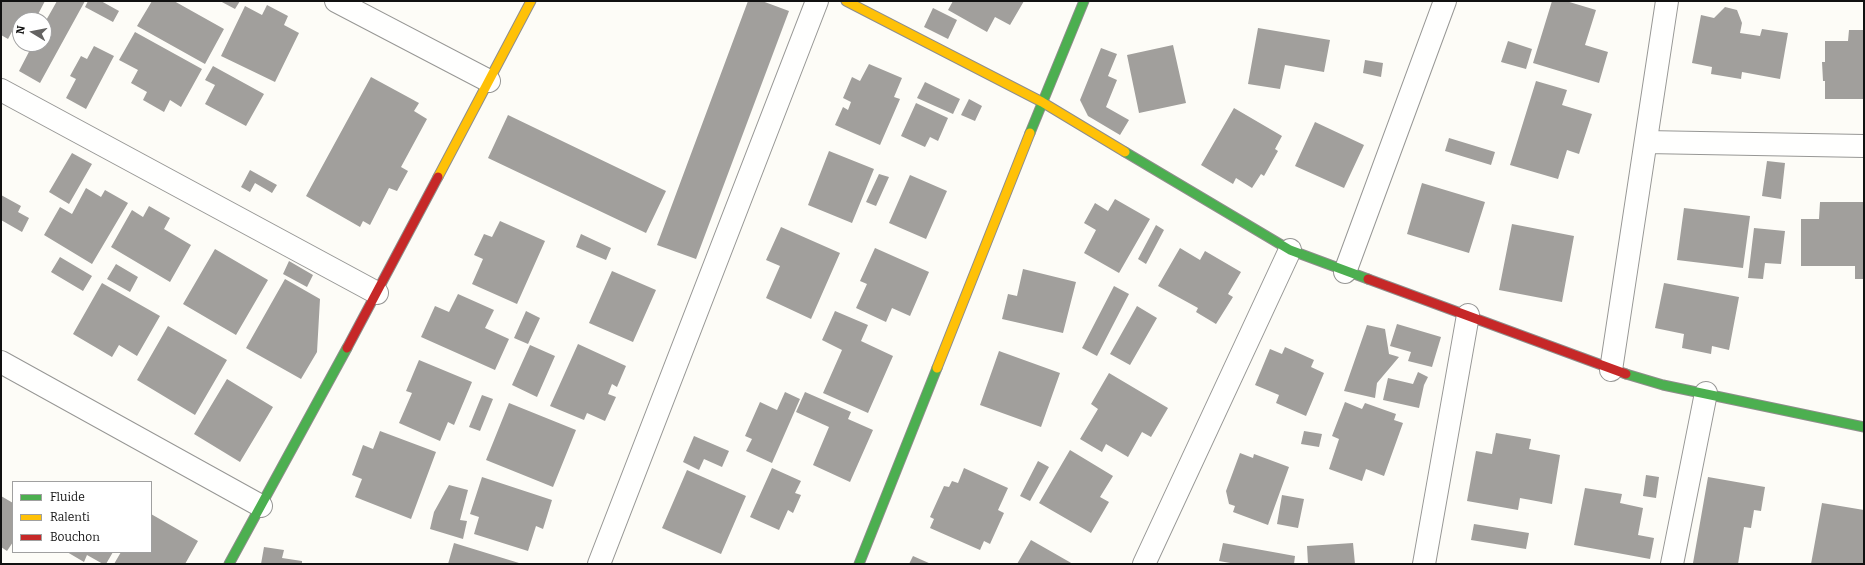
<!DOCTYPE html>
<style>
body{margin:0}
#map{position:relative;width:1865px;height:565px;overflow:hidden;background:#fdfcf7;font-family:Bitter,serif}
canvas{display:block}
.frame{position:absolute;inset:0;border:2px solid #111;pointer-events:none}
.legend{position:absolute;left:12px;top:481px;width:140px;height:72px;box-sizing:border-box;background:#fff;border:1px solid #a0a0a0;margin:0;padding:5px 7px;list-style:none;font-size:12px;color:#111}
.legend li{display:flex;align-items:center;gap:8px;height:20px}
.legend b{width:20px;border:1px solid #a0a0a0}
.north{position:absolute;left:12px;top:12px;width:40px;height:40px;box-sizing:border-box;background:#fff;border:1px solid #a0a0a0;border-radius:50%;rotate:280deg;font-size:11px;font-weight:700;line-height:16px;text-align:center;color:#111}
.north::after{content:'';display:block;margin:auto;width:14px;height:18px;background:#646362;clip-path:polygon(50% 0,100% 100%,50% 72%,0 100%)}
</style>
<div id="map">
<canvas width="1865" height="565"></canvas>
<div class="frame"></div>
<ul class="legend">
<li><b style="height:5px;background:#4caf50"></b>Fluide</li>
<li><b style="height:5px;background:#ffc107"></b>Ralenti</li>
<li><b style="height:5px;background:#c62828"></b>Bouchon</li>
</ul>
<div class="north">N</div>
</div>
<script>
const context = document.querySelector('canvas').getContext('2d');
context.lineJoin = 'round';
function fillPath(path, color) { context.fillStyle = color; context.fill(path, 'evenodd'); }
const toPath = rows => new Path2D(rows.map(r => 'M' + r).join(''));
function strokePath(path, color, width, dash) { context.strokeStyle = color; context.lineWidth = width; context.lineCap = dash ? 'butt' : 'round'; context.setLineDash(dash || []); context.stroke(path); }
fillPath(toPath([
 [1,1,45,1,35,20,20,20,20,29,15,26,8,39,1,35],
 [57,1,85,1,40,83,19,71,33,44,44,44,44,24],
 [88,1,101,1,119,11,113,22,85,7],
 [152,1,174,1,224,29,205,64,137,26],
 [220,1,240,1,235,9],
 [748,1,762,1,789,11,696,259,657,245],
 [953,1,1024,1,1010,25,995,17,987,32,948,10],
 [1552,1,1566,1,1596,10,1585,45,1608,52,1599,83,1533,63],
 [267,5,288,16,284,25,299,33,275,82,221,56,245,6,262,15],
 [1725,7,1737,10,1742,23,1740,33,1760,36,1762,29,1788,33,1780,79,1742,72,1741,79,1711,74,1712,67,1692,63,1701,15,1714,18],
 [933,8,957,20,948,39,924,27],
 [1258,28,1330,40,1324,72,1285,65,1280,89,1248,84],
 [1849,30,1864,30,1864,99,1825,99,1825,81,1823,81,1822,62,1825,62,1825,41,1848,41],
 [135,32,202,69,181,107,170,100,164,112,143,100,147,92,131,83,138,70,119,60],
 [1508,41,1532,49,1526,69,1501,62],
 [1173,45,1186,103,1139,113,1127,55],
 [94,46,114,56,86,109,66,98,76,79,70,76,81,56,87,59],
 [1101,48,1117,54,1108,76,1117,80,1106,107,1129,120,1120,135,1088,116,1080,100],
 [1365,60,1383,63,1381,77,1363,73],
 [869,64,902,78,894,97,900,99,880,145,835,125,843,107,848,110,851,102,843,98,852,77,860,81],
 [213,66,264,94,246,126,205,104,215,85,205,80],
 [371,77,419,103,414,111,427,119,401,167,408,171,397,191,389,188,370,225,363,221,360,227,306,196],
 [1536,81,1567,90,1562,105,1592,114,1579,154,1567,150,1558,179,1510,165],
 [925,82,960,99,953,114,917,98],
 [969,99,982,106,975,121,961,115],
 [916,103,948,118,938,141,930,137,925,147,901,136],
 [1234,108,1282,136,1275,149,1278,151,1264,176,1261,174,1252,188,1236,178,1233,184,1201,165],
 [508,115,666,191,646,233,488,158],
 [1315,122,1364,145,1344,188,1295,166],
 [1449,138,1495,152,1491,165,1445,151],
 [829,151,874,169,852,223,808,205],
 [72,153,92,164,69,204,49,192],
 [1767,161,1785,163,1781,199,1762,196],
 [250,170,277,185,272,193,255,183,250,192,241,187],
 [879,174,889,177,876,206,866,202],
 [910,175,947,191,926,239,889,223],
 [1422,183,1485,202,1469,253,1407,234],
 [86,188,101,197,105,190,128,203,92,264,44,235,60,207,72,214],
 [1,195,21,206,18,212,29,218,22,232,1,220],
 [1115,199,1150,219,1119,273,1084,253,1096,230,1084,223,1095,203,1108,211],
 [1820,202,1863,202,1864,279,1855,279,1855,266,1801,266,1801,219,1819,219],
 [149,206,170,218,164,229,191,245,170,282,111,247,132,210,143,217],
 [1684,208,1750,216,1743,268,1677,260],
 [500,221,545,241,517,304,472,284,483,259,474,255,484,234,492,237],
 [1512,224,1574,236,1562,302,1499,290],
 [1156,225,1164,230,1146,264,1138,259],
 [781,227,840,253,811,319,766,298,780,266,766,260],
 [1754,228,1785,231,1781,264,1765,263,1763,279,1748,278],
 [581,234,611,248,606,260,576,247],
 [875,248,929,272,910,316,892,308,886,322,856,308,867,284,860,281],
 [1180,248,1200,260,1205,251,1241,272,1228,294,1233,297,1216,324,1196,312,1198,308,1158,286],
 [215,249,268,280,236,335,183,304],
 [60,257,92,276,83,291,51,272],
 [289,261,313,275,307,287,283,274],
 [116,264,138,277,130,292,107,279],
 [1023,269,1076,282,1063,333,1002,319,1008,294,1017,296],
 [612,271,656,290,633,342,589,323],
 [285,279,320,299,317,352,301,379,246,348],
 [102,283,160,316,137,356,119,345,112,357,73,334],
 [1664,283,1739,297,1729,350,1712,346,1711,354,1682,348,1684,334,1655,328],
 [1114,286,1129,294,1097,356,1082,348],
 [458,294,494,310,485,328,509,339,495,370,421,337,435,306,449,312],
 [1137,306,1157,318,1130,365,1110,354],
 [526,311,540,318,528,344,514,338],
 [835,311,868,325,861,341,893,356,868,413,823,393,842,350,822,340],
 [1397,324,1441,337,1432,367,1408,361,1411,352,1390,346],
 [1367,325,1385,329,1389,354,1399,357,1377,383,1375,398,1344,391],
 [168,326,227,360,195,415,137,380],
 [578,344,626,366,617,387,612,384,608,394,616,397,605,421,587,413,584,420,550,406],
 [530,345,555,356,537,397,512,385],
 [1285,347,1314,360,1311,367,1324,373,1306,416,1276,403,1279,395,1255,385,1270,349,1282,354],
 [999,351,1060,373,1041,427,980,405],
 [419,360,472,382,454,425,448,422,440,441,399,423,412,393,406,391],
 [1418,372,1428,377,1424,385,1419,408,1383,400,1388,378,1413,384],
 [1109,373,1168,408,1151,437,1142,432,1128,457,1106,444,1102,452,1080,439,1098,409,1091,404],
 [227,379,273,407,240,462,194,434],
 [785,392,800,399,772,463,746,451,752,439,745,436,760,402,777,410],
 [805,392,851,412,848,419,873,430,850,482,813,465,829,427,796,412],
 [482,395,493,399,480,431,469,427],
 [1345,402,1362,409,1365,403,1396,414,1394,420,1403,423,1384,476,1366,469,1362,481,1329,469,1339,439,1332,436],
 [509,403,576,430,553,487,486,460],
 [380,431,436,452,411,519,355,497,362,479,352,475,363,445,373,449],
 [1304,431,1322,434,1319,447,1301,444],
 [1496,433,1531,439,1529,449,1560,455,1552,504,1520,498,1518,510,1467,501,1476,451,1492,454],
 [694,436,729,451,722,467,704,459,699,470,683,462],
 [1070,450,1113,476,1100,497,1109,502,1091,533,1039,503],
 [1240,453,1253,458,1254,454,1289,467,1268,525,1233,512,1235,506,1229,504,1226,491],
 [1038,461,1049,467,1030,501,1020,496],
 [772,468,801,481,795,493,801,495,793,513,788,510,779,530,750,517],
 [964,468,1008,488,998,510,1004,513,990,544,984,541,980,550,930,528,934,519,930,517,944,486,949,487,952,481,958,483],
 [687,470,746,496,721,554,662,528],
 [1646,475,1659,477,1656,498,1643,496],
 [482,477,552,500,543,529,536,526,528,551,474,534,479,517,470,514],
 [1708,477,1765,487,1761,511,1754,510,1751,528,1744,527,1738,564,1693,563],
 [449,485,468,490,460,520,467,521,463,539,430,529,434,512],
 [1585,488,1622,494,1620,503,1643,508,1638,535,1654,538,1650,559,1574,545],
 [1282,495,1304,499,1298,528,1277,524],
 [1,496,13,503,13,542,7,551,1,547],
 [1822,503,1864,510,1864,564,1811,564],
 [151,514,198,541,185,564,114,564,121,552,151,552],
 [1474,524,1529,533,1526,549,1471,540],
 [1031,540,1073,564,1017,564],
 [454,543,519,563,519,564,448,564],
 [1223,543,1295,556,1294,564,1236,564,1219,561],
 [1353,543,1355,564,1308,564,1307,546],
 [264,547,284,550,282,558,302,561,302,564,261,564],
 [67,552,113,552,106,564,103,564,87,555,84,562],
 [913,556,931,564,909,564]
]), '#a19f9c');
const street = toPath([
 [336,1,489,81],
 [1,90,377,293],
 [1646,142,1864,146],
 [1345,272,1445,1],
 [1,362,261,506],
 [1611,370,1667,1],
 [599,564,817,1],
 [1144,564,1290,250],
 [1424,564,1468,315],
 [1672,564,1706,393]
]);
const fast = toPath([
 [1030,133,1084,1],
 [1125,152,1290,250,1368,279],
 [1626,374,1663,385,1864,427],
 [229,564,347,348],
 [859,564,937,368]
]);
const slow = toPath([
 [846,1,1042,102,1125,152],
 [438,177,531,1],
 [937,368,1030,133]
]);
const jam = toPath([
 [1368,279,1626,374],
 [347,348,438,177]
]);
strokePath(street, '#979795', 24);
strokePath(fast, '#8e8d8b', 11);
strokePath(slow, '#8e8d8b', 11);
strokePath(jam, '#8e8d8b', 11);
strokePath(street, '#fffffe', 22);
strokePath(fast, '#4caf50', 9);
strokePath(slow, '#ffc107', 9);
strokePath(jam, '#c62828', 9);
</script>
